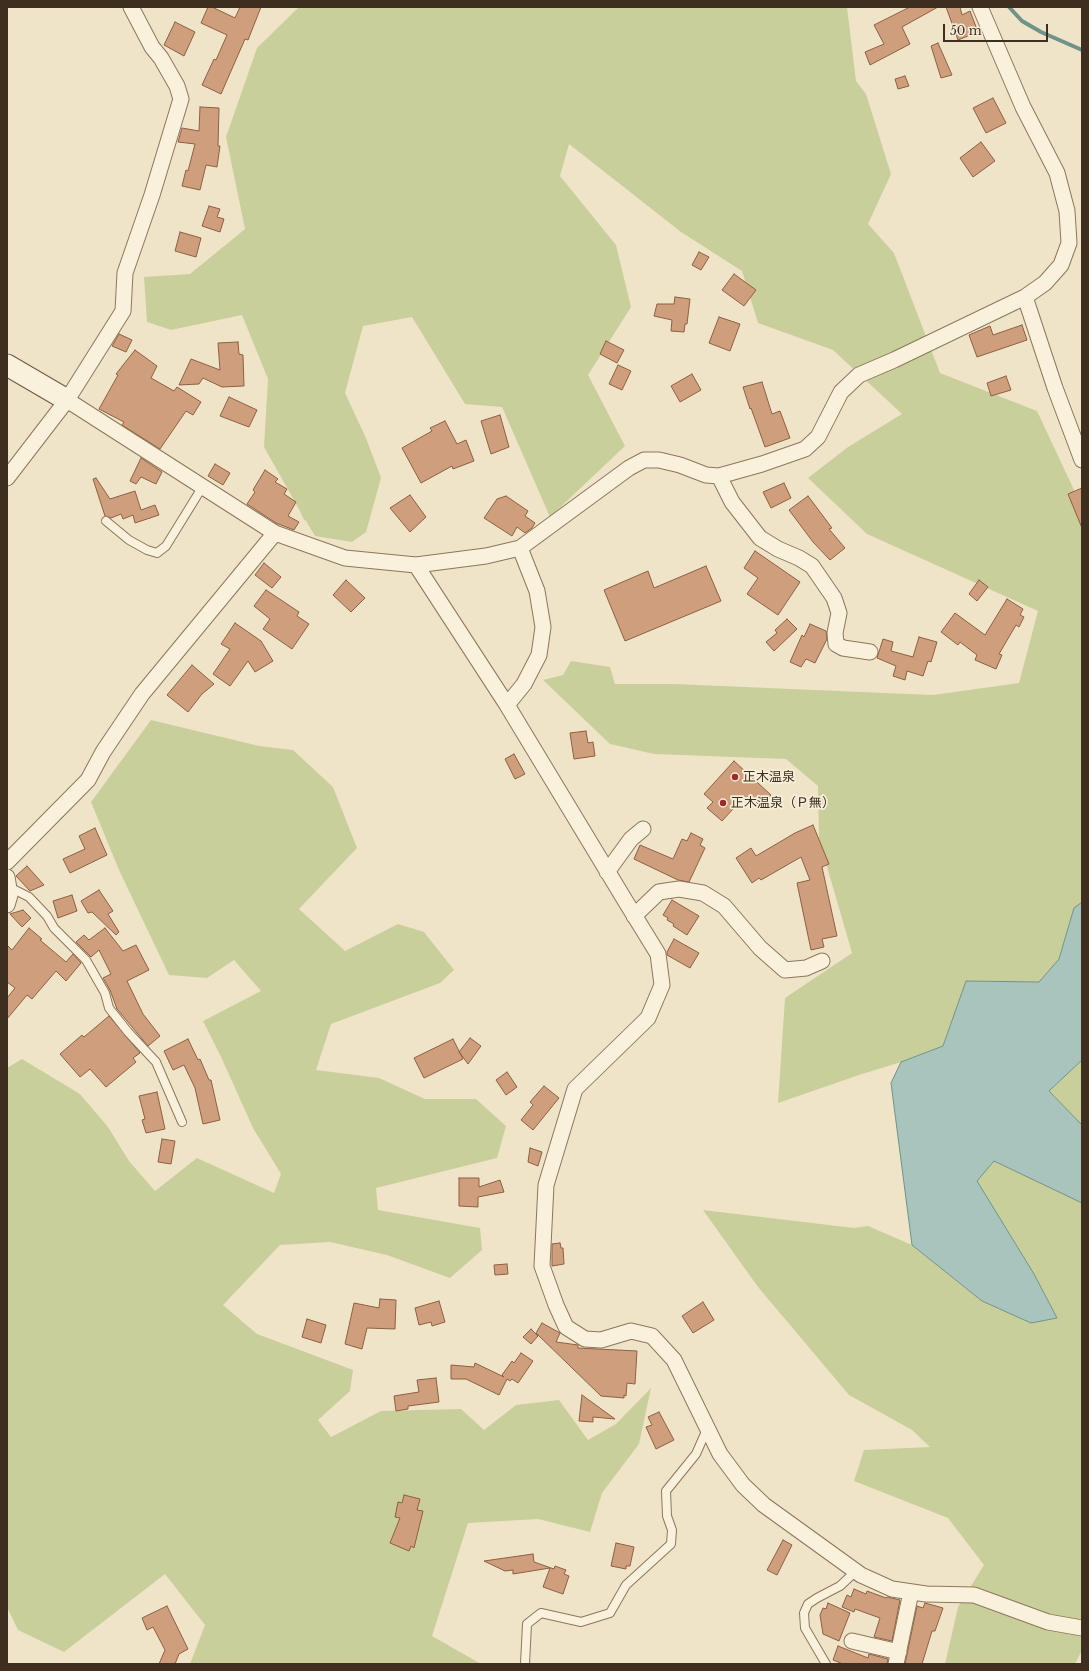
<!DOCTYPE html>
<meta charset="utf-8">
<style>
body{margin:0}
#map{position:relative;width:1089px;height:1671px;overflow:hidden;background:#f0e4c8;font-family:"Libre Baskerville",serif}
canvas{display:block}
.frame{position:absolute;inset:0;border:8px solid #3d2e20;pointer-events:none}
.scale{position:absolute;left:943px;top:24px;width:105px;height:18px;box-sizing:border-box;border:2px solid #3d2e20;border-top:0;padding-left:5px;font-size:12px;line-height:14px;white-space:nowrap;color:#3d2e20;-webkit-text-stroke:3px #f7eed8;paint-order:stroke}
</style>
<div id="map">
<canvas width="1089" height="1671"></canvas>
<div class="frame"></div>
<div class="scale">50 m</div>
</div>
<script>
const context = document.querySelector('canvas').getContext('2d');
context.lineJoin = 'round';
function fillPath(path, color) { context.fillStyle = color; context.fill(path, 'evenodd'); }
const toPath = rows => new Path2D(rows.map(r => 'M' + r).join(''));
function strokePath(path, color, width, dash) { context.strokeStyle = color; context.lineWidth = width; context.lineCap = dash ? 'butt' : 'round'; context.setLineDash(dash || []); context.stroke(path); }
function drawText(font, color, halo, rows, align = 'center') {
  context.font = font + ' "Libre Baskerville","Noto Sans JP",serif'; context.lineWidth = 3.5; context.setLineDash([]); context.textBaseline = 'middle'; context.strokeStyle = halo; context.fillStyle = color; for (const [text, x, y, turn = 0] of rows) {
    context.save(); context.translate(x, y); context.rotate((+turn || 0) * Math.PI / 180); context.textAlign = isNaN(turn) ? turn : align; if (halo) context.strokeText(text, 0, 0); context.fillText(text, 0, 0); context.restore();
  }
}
fillPath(toPath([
 [299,7,847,7,856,81,866,94,891,174,868,224,894,253,940,373,1037,411,1082,507,1082,902,1074,909,1059,959,1039,982,966,981,943,1046,901,1062,859,1075,778,1103,785,998,852,953,819,839,818,786,786,759,654,754,610,744,543,680,563,675,571,661,610,667,615,684,674,684,933,695,1019,683,1038,611,867,534,808,478,848,447,902,414,833,350,758,323,742,271,681,232,569,144,560,176,616,245,631,307,588,375,625,446,550,517,502,407,465,404,412,317,363,326,345,393,366,438,381,478,366,532,352,542,315,536,306,521,304,520,299,509,264,447,268,379,242,315,171,330,147,322,144,277,190,274,245,229,226,137,257,48],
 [151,720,259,746,293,750,333,787,357,848,299,909,345,951,398,924,424,932,454,970,440,983,331,1024,316,1070,379,1078,425,1099,476,1099,506,1126,497,1158,376,1188,378,1210,480,1228,482,1250,450,1278,387,1255,330,1242,280,1245,223,1305,257,1334,353,1370,350,1391,318,1420,331,1437,381,1411,461,1409,484,1430,516,1405,559,1400,588,1440,616,1424,651,1388,639,1444,602,1493,590,1532,538,1519,468,1523,432,1636,481,1664,190,1664,205,1625,165,1574,64,1652,18,1630,7,1607,7,1068,22,1059,80,1094,108,1127,129,1161,155,1191,197,1158,274,1193,281,1174,253,1128,222,1059,203,1021,261,991,234,960,207,978,169,975,119,870,91,802],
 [1082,1060,1082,1125,1049,1091],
 [994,1161,1082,1203,1082,1650,1075,1664,945,1664,958,1607,984,1565,948,1518,854,1481,864,1450,930,1447,912,1430,849,1395,758,1287,703,1210,854,1228,868,1226,912,1245,982,1301,1031,1323,1057,1318,1034,1274,976,1181]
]), '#c9cf9b');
const water = toPath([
 [1082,902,1082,1060,1049,1091,1082,1125,1082,1203,994,1161,977,1181,1034,1274,1057,1318,1031,1323,982,1301,912,1245,891,1083,901,1062,943,1046,966,981,1039,982,1059,959,1074,908,1082,902]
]);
fillPath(water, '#a9c4bc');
strokePath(water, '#6f938a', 1);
strokePath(toPath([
 [1009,7,1022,21,1041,32,1082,50]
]), '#6f938a', 4);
const building = toPath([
 [208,7,212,7,235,18,240,7,261,7,248,40,245,39,221,94,202,85,214,59,216,60,227,35,201,23,208,7],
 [910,7,938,7,902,27,910,44,870,65,865,52,884,44,874,25,910,7],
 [946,7,960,7,962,15,970,11,978,32,958,40,946,7],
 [175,22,195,32,184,56,164,45,175,22],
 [938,43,952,75,941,78,931,46,938,43],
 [905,76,909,86,898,89,895,79,905,76],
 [993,98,1006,123,986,133,973,108,993,98],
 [200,107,219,108,218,146,220,146,217,167,206,165,200,190,182,186,186,170,188,171,195,144,178,142,182,128,199,131,200,107],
 [981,142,995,161,973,177,960,158,981,142],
 [209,206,220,209,217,217,224,219,220,232,202,226,209,206],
 [180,232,201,238,196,257,175,251,180,232],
 [699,252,709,257,701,270,692,265,699,252],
 [734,274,756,290,744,306,722,290,734,274],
 [675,297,690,299,687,324,685,324,684,332,671,331,672,320,654,316,657,304,674,304,675,297],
 [719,317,740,324,730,351,709,343,719,317],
 [1022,325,1027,340,977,357,969,335,990,326,993,335,1022,325],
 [119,334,132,340,126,352,112,346,119,334],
 [606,341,624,350,617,363,600,354,606,341],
 [238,342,239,354,243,355,244,386,222,387,203,378,199,384,179,385,191,359,220,370,218,343,238,342],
 [135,350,157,366,151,378,174,391,177,387,201,402,193,415,186,411,160,449,122,425,124,422,99,409,118,375,116,374,135,350],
 [618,365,631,371,622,390,609,384,618,365],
 [692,374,701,390,680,402,671,386,692,374],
 [1006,376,1011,390,991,396,987,383,1006,376],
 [762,382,772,414,780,411,790,438,765,447,751,408,750,409,743,387,762,382],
 [229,397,257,410,249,427,220,416,229,397],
 [500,415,509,447,491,454,481,421,500,415],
 [445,421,457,444,466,440,474,461,453,469,452,466,421,483,402,448,432,431,430,428,445,421],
 [141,458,162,472,156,484,141,477,136,484,130,481,141,458],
 [215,464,230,473,223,485,208,476,215,464],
 [265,470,278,479,275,482,287,489,284,494,296,502,288,516,299,522,294,530,276,523,247,504,255,492,253,490,265,470],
 [96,478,110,499,135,491,141,510,155,505,159,515,135,523,133,515,123,519,121,514,111,518,105,516,93,479,96,478],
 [784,483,791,498,771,508,763,492,784,483],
 [1082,488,1082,528,1068,494,1082,488],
 [410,495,426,517,410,532,390,508,410,495],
 [506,496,528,511,525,516,535,523,532,528,525,533,517,527,512,536,484,518,497,499,506,496],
 [808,496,832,528,829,529,845,548,830,560,813,542,789,510,808,496],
 [755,551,800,582,778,615,747,594,758,578,744,568,755,551],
 [264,563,281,577,272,588,255,575,264,563],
 [706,566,721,601,625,641,604,590,648,571,654,588,706,566],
 [346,580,365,598,351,612,333,595,346,580],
 [979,580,988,587,977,601,969,594,979,580],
 [266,590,299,612,297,616,309,624,292,649,263,629,270,619,254,606,266,590],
 [1007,599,1023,609,1020,615,1024,617,1019,627,1016,625,999,654,1002,655,996,669,975,660,977,655,960,642,958,645,941,632,955,613,985,635,1007,599],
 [787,619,797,629,774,651,766,642,777,633,775,630,787,619],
 [235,623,261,641,273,661,255,672,248,661,230,686,213,674,230,649,221,644,235,623],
 [810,624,826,631,827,639,815,663,806,659,801,667,790,662,802,635,804,637,810,624],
 [919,637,937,642,931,662,928,661,923,676,907,671,905,680,893,676,896,666,877,658,883,639,893,642,891,651,913,657,919,637],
 [192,665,214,684,202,694,188,712,167,695,192,665],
 [586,731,588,743,593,742,595,756,574,759,570,733,586,731],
 [514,754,525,774,515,779,505,759,514,754],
 [734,761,771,795,761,807,751,797,747,802,743,798,722,821,707,808,713,802,704,794,734,761],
 [813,825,829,864,822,867,837,936,822,939,824,947,811,950,797,883,810,880,801,857,761,880,759,878,752,883,736,858,751,848,756,856,795,833,813,825],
 [95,828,107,855,70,873,63,859,85,849,79,836,95,828],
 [691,833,703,839,700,845,705,848,689,882,678,880,634,859,640,845,673,859,682,839,687,841,691,833],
 [27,866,44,885,30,891,16,876,27,866],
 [99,890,113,911,108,914,119,932,116,935,92,912,88,913,81,901,99,890],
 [72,895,77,911,58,918,53,901,72,895],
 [672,900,699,916,687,935,673,926,674,924,667,920,668,918,663,915,672,900],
 [23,910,31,918,22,927,10,914,23,910],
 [29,928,42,939,40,940,66,962,73,954,81,963,66,981,56,971,32,999,27,995,7,1019,7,998,15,988,7,982,7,945,12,950,29,928],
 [105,928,123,951,136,945,149,970,127,981,143,1014,160,1036,148,1046,117,1009,110,990,103,978,111,974,99,950,91,957,76,942,84,935,89,940,105,928],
 [674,939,699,953,690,968,667,955,667,952,674,939],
 [109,1016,140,1053,133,1058,136,1062,106,1087,90,1069,80,1077,60,1054,82,1035,84,1037,109,1016],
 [470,1038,481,1046,468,1064,459,1052,470,1038],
 [188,1039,198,1060,200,1059,209,1080,211,1080,220,1120,203,1124,195,1088,184,1065,173,1070,164,1051,188,1039],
 [453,1039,463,1059,424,1078,414,1058,453,1039],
 [507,1072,517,1087,506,1095,496,1080,507,1072],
 [544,1086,559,1098,533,1130,521,1120,533,1105,530,1102,544,1086],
 [157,1092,165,1129,146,1133,142,1120,145,1119,139,1096,157,1092],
 [162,1139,175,1141,171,1164,158,1162,162,1139],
 [530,1148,542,1152,538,1166,528,1162,530,1148],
 [459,1178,479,1178,479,1187,500,1180,504,1192,478,1197,478,1207,459,1206,459,1178],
 [560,1243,561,1248,563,1248,564,1264,552,1266,552,1244,560,1243],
 [507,1264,508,1274,495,1275,494,1265,507,1264],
 [380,1299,396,1300,395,1329,367,1328,362,1349,345,1344,354,1303,379,1308,380,1299],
 [439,1301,445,1322,432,1326,431,1322,419,1325,415,1308,439,1301],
 [703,1302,714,1320,693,1333,682,1316,703,1302],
 [307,1319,326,1325,321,1343,302,1337,307,1319],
 [542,1323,560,1333,556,1342,578,1345,578,1348,637,1351,635,1384,627,1383,626,1396,624,1395,624,1398,601,1396,536,1333,542,1323],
 [531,1329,538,1336,531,1344,523,1337,531,1329],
 [521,1353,533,1361,518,1383,512,1379,510,1381,507,1379,499,1395,466,1379,451,1379,451,1365,474,1367,475,1363,504,1377,502,1375,512,1361,514,1363,521,1353],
 [436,1378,439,1402,408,1406,408,1409,396,1411,394,1396,419,1392,417,1380,436,1378],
 [582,1395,615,1419,593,1417,593,1422,579,1421,582,1395],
 [659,1412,674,1440,656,1449,646,1427,652,1425,648,1417,659,1412],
 [404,1495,420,1499,417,1510,423,1511,414,1548,411,1546,409,1551,390,1543,400,1518,395,1517,398,1502,402,1503,404,1495],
 [783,1540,792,1545,777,1575,767,1570,783,1540],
 [616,1543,634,1547,630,1566,626,1566,626,1569,611,1566,616,1543],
 [533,1554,534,1562,554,1569,555,1566,566,1570,564,1574,569,1576,563,1594,543,1587,550,1568,513,1574,513,1570,505,1571,484,1561,533,1554],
 [854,1589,866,1594,867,1591,886,1598,887,1597,900,1600,892,1641,874,1637,880,1618,855,1609,854,1612,842,1607,847,1595,851,1597,854,1589],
 [828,1603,850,1613,839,1641,823,1634,820,1615,823,1608,826,1609,828,1603],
 [925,1603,943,1608,935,1631,932,1631,922,1664,905,1664,917,1606,923,1608,925,1603],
 [167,1606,188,1649,179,1654,175,1664,159,1664,165,1650,153,1627,147,1630,142,1618,167,1606],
 [838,1646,868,1658,869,1654,888,1659,887,1664,843,1664,833,1660,838,1646]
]);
fillPath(building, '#cf9f7d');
strokePath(building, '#8d5f41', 1);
const lane = toPath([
 [106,521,129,540,147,550,157,553,166,546,203,486],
 [9,887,29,897,47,916,54,928,86,960,105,993,109,1008,128,1032,156,1062,182,1122],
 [525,1664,527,1624,541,1613,581,1622,610,1613,626,1585,671,1544,672,1530,667,1516,666,1491,696,1454,707,1429],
 [826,1664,805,1628,804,1613,808,1604,817,1598,840,1586,856,1571]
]);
const street = toPath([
 [1025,297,1055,388,1082,460],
 [67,400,275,533,345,558,416,565,486,556,520,548,629,468,644,460,659,460,680,465,706,475,719,476,762,464,805,449,818,437,841,392,859,375,894,360,1025,297,1045,283,1061,265,1069,243,1067,211,1057,173,1023,107,980,7],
 [719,476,732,502,760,538,778,549,799,558,812,566,834,598,839,613,835,633,836,644,843,648,870,652],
 [7,478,67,400,123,311,125,273,152,195,181,99,177,86,161,58,152,47,131,7],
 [416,565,507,705,626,902,658,954,662,985,648,1018,575,1089,546,1185,542,1266,556,1305,566,1327,585,1339,601,1340,631,1331,652,1336,674,1360,720,1454,743,1485,764,1505,861,1575,892,1589,926,1594,974,1595,1048,1622,1082,1628],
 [507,705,524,684,539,655,543,627,537,591,520,548],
 [7,862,88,780,103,752,142,694,275,533],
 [607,872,631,839,643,829],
 [7,877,10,895,7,905],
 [634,916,659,892,679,889,703,893,724,906,760,948,785,970,806,968,822,961],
 [852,1641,899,1652],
 [896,1664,911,1592]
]);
const secondary = toPath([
 [7,365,67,400]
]);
strokePath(lane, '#8d765c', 10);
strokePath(street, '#8d765c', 17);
strokePath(secondary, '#6f573f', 23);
strokePath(lane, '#faf1dc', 8);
strokePath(street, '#faf1dc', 15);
strokePath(secondary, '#faf1dc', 21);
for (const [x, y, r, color] of [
 [735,777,4,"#9e2a2b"],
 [723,803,4,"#9e2a2b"]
]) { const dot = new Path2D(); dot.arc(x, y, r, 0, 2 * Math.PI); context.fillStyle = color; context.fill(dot); strokePath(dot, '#f7eed8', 1.5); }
drawText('13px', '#3d2e20', '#f7eed8', [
 ["正木温泉",743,777],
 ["正木温泉（Ｐ無）",731,803]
], 'left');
</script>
